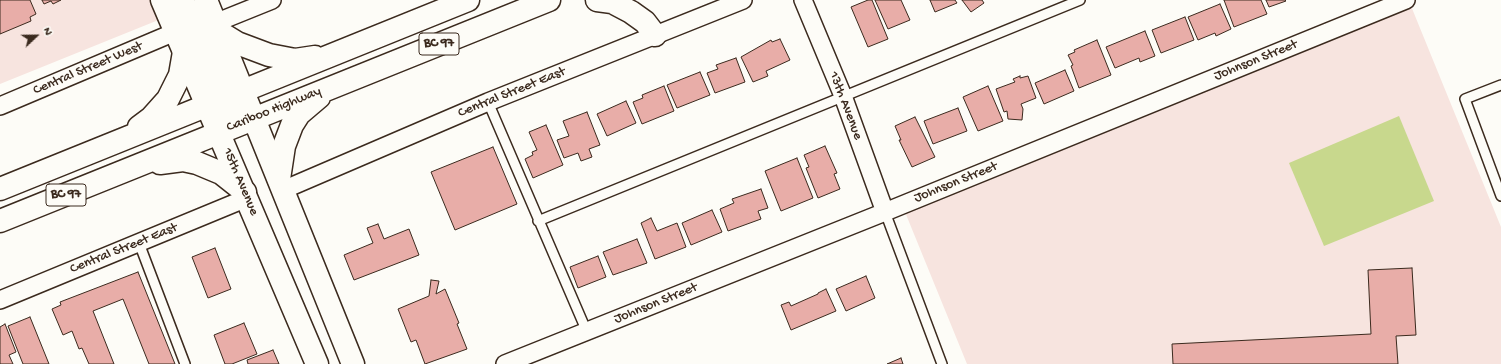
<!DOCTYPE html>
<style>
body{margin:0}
#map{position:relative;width:1501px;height:364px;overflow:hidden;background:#fdfcf7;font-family:"Gochi Hand",sans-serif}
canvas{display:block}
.north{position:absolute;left:16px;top:16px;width:40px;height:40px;-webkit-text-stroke:3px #fdfcf7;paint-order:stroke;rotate:68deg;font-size:11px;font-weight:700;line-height:16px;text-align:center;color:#3b2a1e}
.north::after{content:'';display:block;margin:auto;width:14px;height:18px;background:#3b2a1e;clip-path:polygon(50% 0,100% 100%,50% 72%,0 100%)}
</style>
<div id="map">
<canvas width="1501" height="364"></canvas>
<div class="north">N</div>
</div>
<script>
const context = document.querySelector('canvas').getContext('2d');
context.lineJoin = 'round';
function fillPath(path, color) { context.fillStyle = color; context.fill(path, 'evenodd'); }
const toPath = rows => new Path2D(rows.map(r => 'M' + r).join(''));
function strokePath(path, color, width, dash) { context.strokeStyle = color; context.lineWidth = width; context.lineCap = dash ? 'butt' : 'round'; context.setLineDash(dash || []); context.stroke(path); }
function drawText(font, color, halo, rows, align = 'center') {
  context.font = font + ' "Gochi Hand",sans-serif'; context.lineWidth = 3; context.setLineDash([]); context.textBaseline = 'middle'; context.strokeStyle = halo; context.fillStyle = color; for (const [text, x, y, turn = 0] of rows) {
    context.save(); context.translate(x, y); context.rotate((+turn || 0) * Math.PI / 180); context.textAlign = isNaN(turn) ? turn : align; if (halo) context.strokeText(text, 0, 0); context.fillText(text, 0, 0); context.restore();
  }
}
fillPath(toPath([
 [0,0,208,0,0,84],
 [1411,6,1501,227,1501,364,967,364,905,212]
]), '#f7e4df');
fillPath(toPath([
 [1399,116,1434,201,1324,246,1289,163]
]), '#c8d88d');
const building = toPath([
 [0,0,30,0,36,14,30,17,31,21,0,34,0,0],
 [42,0,61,0,53,4,51,1,44,4,42,0],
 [868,0,872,0,888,39,868,47,851,7,868,0],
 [875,0,901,0,910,20,888,29,875,0],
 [930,0,955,0,957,3,935,12,930,0],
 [962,0,982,0,984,3,971,12,962,0],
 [1224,0,1261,0,1267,14,1234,27,1224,0],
 [1266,0,1285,0,1286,1,1269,7,1266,0],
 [1220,4,1231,29,1216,36,1215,33,1198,40,1188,17,1220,4],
 [1185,17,1194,40,1161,53,1152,30,1185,17],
 [1145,31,1155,56,1140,62,1139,58,1115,68,1106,47,1145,31],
 [780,39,790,60,766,71,768,76,753,82,741,57,771,40,772,42,780,39],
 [1097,40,1111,75,1079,88,1071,66,1073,65,1068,55,1075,52,1074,50,1097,40],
 [736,58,745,82,715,93,707,73,718,69,716,65,736,58],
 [1065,70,1074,91,1044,104,1035,83,1065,70],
 [700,72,710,95,677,108,667,85,700,72],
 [1020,76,1020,78,1028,76,1036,98,1021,104,1023,109,1022,120,1008,119,1007,111,1004,112,996,89,1015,82,1013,79,1020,76],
 [664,86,674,111,642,124,633,102,643,98,642,95,664,86],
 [988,86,1003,121,978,131,963,97,988,86],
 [626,101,636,123,607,136,597,114,626,101],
 [958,108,967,131,933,144,924,121,958,108],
 [587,112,600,145,589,149,592,157,581,161,578,153,564,158,557,140,569,136,563,121,587,112],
 [915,117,935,157,912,167,899,140,901,140,895,126,915,117],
 [546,125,563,165,533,178,525,159,533,155,532,152,537,150,529,132,546,125],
 [825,146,837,173,834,174,840,189,818,198,806,168,809,167,804,155,825,146],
 [493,147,517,204,455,230,431,172,493,147],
 [797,158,813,198,781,211,765,171,797,158],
 [761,189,768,208,758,211,761,219,728,231,720,209,734,203,732,199,761,189],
 [712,210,722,232,691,245,682,223,712,210],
 [651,218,657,231,677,223,686,247,655,259,641,223,651,218],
 [378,224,384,239,409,229,419,255,354,280,344,255,373,243,367,228,378,224],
 [637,239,647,263,613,275,603,252,637,239],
 [215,248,231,289,208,298,192,257,215,248],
 [598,256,606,277,578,288,570,267,598,256],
 [1412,268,1416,335,1396,336,1398,364,1173,364,1172,344,1371,334,1368,270,1412,268],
 [138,272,175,364,149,364,123,299,93,311,114,364,89,364,82,348,79,349,72,331,63,335,52,309,61,305,60,302,138,272],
 [866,276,875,298,846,311,836,289,866,276],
 [431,280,439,281,436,294,445,289,459,323,457,324,467,349,425,364,416,340,411,342,398,309,429,296,431,280],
 [826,289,836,311,791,330,781,305,789,302,791,306,818,294,818,293,826,289],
 [30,317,49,364,23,364,8,326,30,317],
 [244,323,257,354,232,364,225,364,214,335,244,323],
 [5,324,16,352,9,355,13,364,0,364,0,327,5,324],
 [273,350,279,364,248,364,247,360,273,350],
 [901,358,903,364,887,364,901,358]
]);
fillPath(building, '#e8ada8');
strokePath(building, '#3b2a1e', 1);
const lane = toPath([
 [1501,85,1465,99,1501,196],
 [488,102,587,332],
 [885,212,942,364],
 [538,221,1080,0],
 [139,243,185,364]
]);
const street = toPath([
 [803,0,843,96,885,212],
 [215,23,272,0],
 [0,106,175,32],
 [283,190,488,102,743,0],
 [0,300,247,198],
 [505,364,885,212,1406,0]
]);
const secondary = toPath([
 [162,0,317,364],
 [182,0,193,19,211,22],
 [206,0,353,364]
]);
const highway = toPath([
 [597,0,612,2,631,12,645,22,655,35],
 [193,19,230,111],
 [219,32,237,43,269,55,295,60,315,57],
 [139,127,151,118,168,99,180,75,184,52],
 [160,163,183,160,197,163,221,173,245,192],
 [279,179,284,146,292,125,299,114,319,97],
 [0,189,468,0],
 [0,221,549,0]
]);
strokePath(lane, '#3b2a1e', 12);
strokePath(street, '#3b2a1e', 20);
strokePath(secondary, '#3b2a1e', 25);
strokePath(highway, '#3b2a1e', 25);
strokePath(lane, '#fdfcf7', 9);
strokePath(street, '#fdfcf7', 17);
strokePath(secondary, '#fdfcf7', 22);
strokePath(highway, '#fdfcf7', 22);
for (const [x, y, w] of [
 [439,44,40],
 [66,195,40]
]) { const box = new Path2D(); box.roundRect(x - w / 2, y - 11, w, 22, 3); context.fillStyle = '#fdfcf7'; context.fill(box); strokePath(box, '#3b2a1e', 1); }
drawText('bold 13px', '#3b2a1e', null, [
 ["BC 97",439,44],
 ["BC 97",66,195]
]);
drawText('14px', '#3b2a1e', '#fdfcf7', [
 ["Johnson Street",1256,61,-22],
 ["Central Street West",88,69,-23],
 ["Central Street East",512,93,-22],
 ["13th Avenue",845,106,69],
 ["Cariboo Highway",274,110,-22],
 ["15th Avenue",240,182,67],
 ["Johnson Street",956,183,-22],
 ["Central Street East",124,249,-22],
 ["Johnson Street",656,304,-22]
]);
</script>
